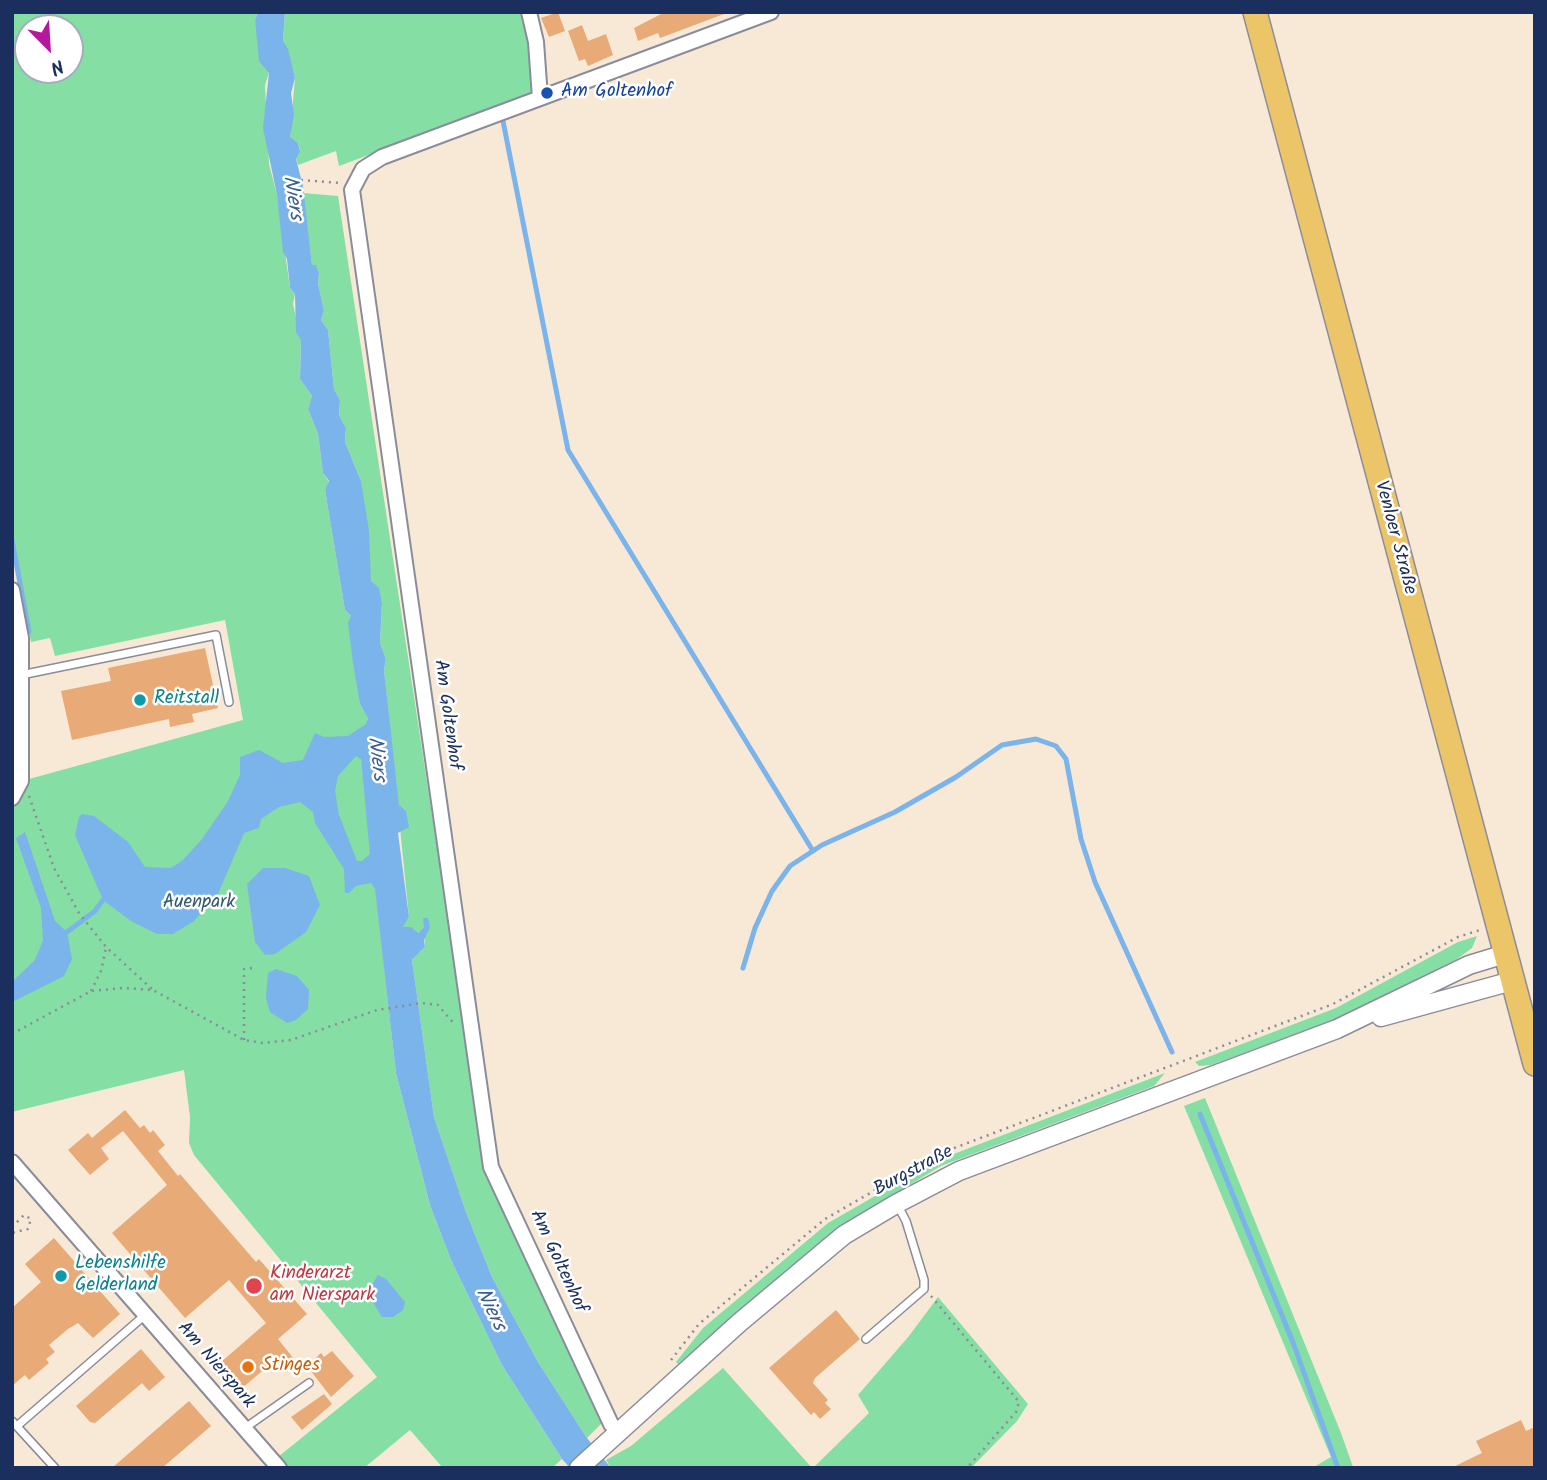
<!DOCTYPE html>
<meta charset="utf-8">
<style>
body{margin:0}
#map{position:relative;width:1547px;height:1480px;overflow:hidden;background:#f8e9d7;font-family:Kalam,sans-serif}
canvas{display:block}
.frame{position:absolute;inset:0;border:14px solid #1b2f5e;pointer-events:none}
.north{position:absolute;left:14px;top:14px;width:70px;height:70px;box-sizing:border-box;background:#fff;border:2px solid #a4acbf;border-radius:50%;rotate:156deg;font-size:19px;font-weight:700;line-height:28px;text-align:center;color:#1b2f5e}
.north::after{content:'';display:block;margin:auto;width:24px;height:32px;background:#b5179e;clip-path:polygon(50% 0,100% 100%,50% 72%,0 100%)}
</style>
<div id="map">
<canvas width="1547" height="1480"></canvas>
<div class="frame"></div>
<div class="north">N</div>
</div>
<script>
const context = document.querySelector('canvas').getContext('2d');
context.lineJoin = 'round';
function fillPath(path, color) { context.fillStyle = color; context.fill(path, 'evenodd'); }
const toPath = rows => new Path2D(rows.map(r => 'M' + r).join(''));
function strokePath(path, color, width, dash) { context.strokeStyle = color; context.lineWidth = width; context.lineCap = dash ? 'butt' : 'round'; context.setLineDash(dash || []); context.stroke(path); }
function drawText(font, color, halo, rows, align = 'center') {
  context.font = font + ' Kalam,sans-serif'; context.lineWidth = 5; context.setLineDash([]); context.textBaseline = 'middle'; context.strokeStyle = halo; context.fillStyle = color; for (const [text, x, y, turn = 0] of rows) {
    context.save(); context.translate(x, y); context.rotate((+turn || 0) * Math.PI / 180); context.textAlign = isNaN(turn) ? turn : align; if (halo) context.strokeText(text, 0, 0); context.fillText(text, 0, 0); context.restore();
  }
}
fillPath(toPath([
 [12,12,258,12,255,20,269,73,265,85,269,164,277,195,290,288,295,294,293,304,301,340,300,379,312,396,308,409,318,434,323,473,329,482,325,490,345,610,351,616,360,704,368,717,361,758,396,1073,430,1205,451,1260,502,1365,562,1459,552,1468,443,1468,410,1430,364,1468,279,1468,273,1461,377,1377,194,1155,189,1143,190,1117,184,1070,12,1112,12,597,22,781,243,720,225,620,55,656,50,638,31,642,12,543],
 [28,28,70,28,70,70,28,70],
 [285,12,523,12,530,43,532,94,339,166,336,151,298,165,296,158,300,150,298,143,290,138,295,78,283,41],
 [303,193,338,196,486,1171,603,1422,587,1438,538,1362,492,1277,466,1212,434,1117,412,960,425,947,424,927,418,933,402,928,409,917,384,670,386,659,380,643,382,602,371,581,361,481,345,442,346,428,339,415,340,400,334,389,328,330,321,320,324,311,318,283,319,274,312,265],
 [1477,936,1472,948,1457,959,1336,1019,1211,1065,1199,1066,1195,1062,1336,1008,1458,942],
 [1165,1073,1154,1086,941,1166,838,1228,678,1364,676,1362,703,1328,828,1223,938,1160],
 [1205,1098,1341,1433,1353,1467,1312,1468,1331,1457,1184,1106],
 [938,1297,1028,1404,1017,1421,971,1468,813,1468,869,1413,858,1395,909,1336],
 [723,1368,812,1468,611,1468,606,1460,631,1446]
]), '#85dea4');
fillPath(toPath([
 [258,12,285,12,283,41,288,49,295,78,291,93,294,115,290,137,298,143,300,151,296,159,303,186,312,265,316,265,319,274,318,283,324,311,321,320,328,330,334,389,340,400,339,415,346,428,345,442,361,481,369,531,371,581,379,588,382,603,380,643,386,659,384,670,399,805,406,811,409,827,398,833,409,917,403,927,411,927,418,933,424,927,423,918,428,918,430,927,424,940,425,947,412,960,434,1117,466,1212,492,1277,538,1362,587,1438,611,1468,570,1468,562,1459,502,1365,451,1260,430,1205,396,1073,375,889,371,883,356,886,349,893,345,893,344,869,315,823,313,812,300,802,279,807,261,819,259,828,244,833,218,894,194,921,173,934,157,934,131,921,103,900,75,835,79,817,82,814,94,816,128,842,145,867,171,868,183,860,202,839,227,803,240,775,240,757,259,750,283,763,303,760,315,733,324,737,348,736,366,724,368,718,360,704,353,663,348,623,351,616,345,610,325,490,329,481,323,473,318,434,308,409,312,396,300,379,301,340,296,332,295,294,290,288,287,259,283,252,277,195,263,128,269,73,259,61,255,20],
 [356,756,361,759,370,854,362,861,357,861,339,815,335,791,338,776],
 [25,832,55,921,67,932,72,959,64,976,12,1002,12,982,35,960,43,940,41,908,16,838],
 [263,868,285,868,309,876,320,905,306,932,275,954,265,955,255,942,247,884],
 [276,969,297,976,309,990,308,1009,296,1020,287,1023,270,1012,266,998,268,973],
 [378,1275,386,1279,405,1302,403,1310,393,1317,382,1317,367,1293]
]), '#7ab4eb');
strokePath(toPath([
 [503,121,568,450,813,851],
 [12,540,29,632],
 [67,932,95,911,103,900],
 [743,968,755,928,772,891,790,866,822,845,895,812,956,777,1002,745,1036,739,1056,746,1066,759,1081,839,1095,882,1172,1052],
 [1200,1114,1294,1345,1338,1468]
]), '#7ab4eb', 5);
fillPath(toPath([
 [558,12,565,31,549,37,541,18],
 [665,12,724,12,724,14,660,38,658,33,638,41,634,28],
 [582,25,588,41,606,34,613,55,588,66,585,59,579,61,568,31],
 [205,648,218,708,192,714,194,722,170,727,169,719,72,740,61,691,111,681,108,668],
 [125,1110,140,1128,144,1125,150,1133,153,1130,165,1145,158,1151,178,1176,180,1174,256,1262,259,1259,307,1314,278,1339,298,1364,286,1373,275,1360,241,1389,220,1363,266,1323,229,1280,185,1318,112,1233,167,1185,123,1131,101,1148,109,1159,90,1175,68,1150,88,1133,92,1138],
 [54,1238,120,1314,93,1338,78,1323,68,1329,49,1345,55,1352,46,1359,49,1363,29,1380,25,1375,12,1386,12,1308,41,1282,25,1264],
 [836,1310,860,1339,815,1378,813,1383,828,1400,825,1403,831,1409,820,1419,814,1412,811,1415,769,1368],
 [141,1349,165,1377,149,1391,142,1383,95,1423,90,1422,76,1406],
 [332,1351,354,1376,331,1397,307,1366,321,1353,324,1357],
 [324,1394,332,1404,302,1430,291,1417],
 [189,1401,211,1426,162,1468,112,1468],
 [1521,1420,1526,1431,1535,1427,1535,1468,1451,1468,1482,1453,1476,1441]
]), '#e8aa76');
const service = toPath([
 [21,675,216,635,229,702],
 [866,1339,924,1289,924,1280,906,1221,897,1204],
 [12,1421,55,1468],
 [17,1426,145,1315],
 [245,1428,309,1383]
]);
const minor = toPath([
 [529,12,536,42,540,98],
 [12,590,21,638,21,781,12,798],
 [12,1162,279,1468],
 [619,1433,611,1424,491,1167,352,190,363,169,382,157,771,12]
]);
const tertiary = toPath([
 [1381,1017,1512,981],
 [579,1468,739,1323,844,1235,896,1204,959,1171,1337,1029,1469,965,1505,954]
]);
const primary = toPath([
 [1255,12,1535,1064]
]);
strokePath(service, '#8a8c9a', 10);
strokePath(minor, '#8a8c9a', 18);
strokePath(tertiary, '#8a8c9a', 21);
strokePath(primary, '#8a8c9a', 26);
strokePath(toPath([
 [301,180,340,183],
 [29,796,54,868,79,913,106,947,153,990],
 [91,991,101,971,106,948],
 [12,1034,91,991,123,988,153,990,244,1040,263,1043,291,1040,377,1010,422,1003,438,1005,455,1025],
 [244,1040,244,969,252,968],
 [12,1227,24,1215,31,1219,28,1229,12,1233],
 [931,1296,1019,1402,1016,1412,967,1468],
 [671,1360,699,1324,825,1219,936,1155,1333,1004,1458,937,1480,930]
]), '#8a8c9a', 2.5, [2, 5]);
strokePath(service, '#fff', 7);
strokePath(minor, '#fff', 14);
strokePath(tertiary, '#fff', 18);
strokePath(primary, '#edc569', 23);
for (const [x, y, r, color] of [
 [547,93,7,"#1a4fb4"],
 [140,700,7,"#0f9aa8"],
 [61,1276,7,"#0f9aa8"],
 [254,1286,9,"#e0444e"],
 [248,1367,7,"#e8710a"]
]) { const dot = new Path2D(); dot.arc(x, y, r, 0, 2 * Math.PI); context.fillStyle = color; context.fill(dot); strokePath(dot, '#fff', 2.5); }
drawText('19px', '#164399', '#fff', [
 ["Am Goltenhof",561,93]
], 'left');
drawText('19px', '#1b2f5e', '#fff', [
 ["Venloer Straße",1394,538,75],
 ["Am Goltenhof",446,715,82],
 ["Burgstraße",914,1172,-28],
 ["Am Goltenhof",557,1262,65],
 ["Am Nierspark",215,1366,49]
]);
drawText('19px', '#0d838f', '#fff', [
 ["Reitstall",154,700],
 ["Lebenshilfe",75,1265],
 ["Gelderland",75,1287]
], 'left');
drawText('19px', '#365b70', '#fff', [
 ["Auenpark",199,904]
]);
drawText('19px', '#be3a42', '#fff', [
 ["Kinderarzt",270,1275],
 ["am Nierspark",270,1297]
], 'left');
drawText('19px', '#c56008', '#fff', [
 ["Stinges",262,1367]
], 'left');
drawText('italic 21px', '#3c5e8f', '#fff', [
 ["Niers",291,198,81],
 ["Niers",375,759,83],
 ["Niers",489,1310,64]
]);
</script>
